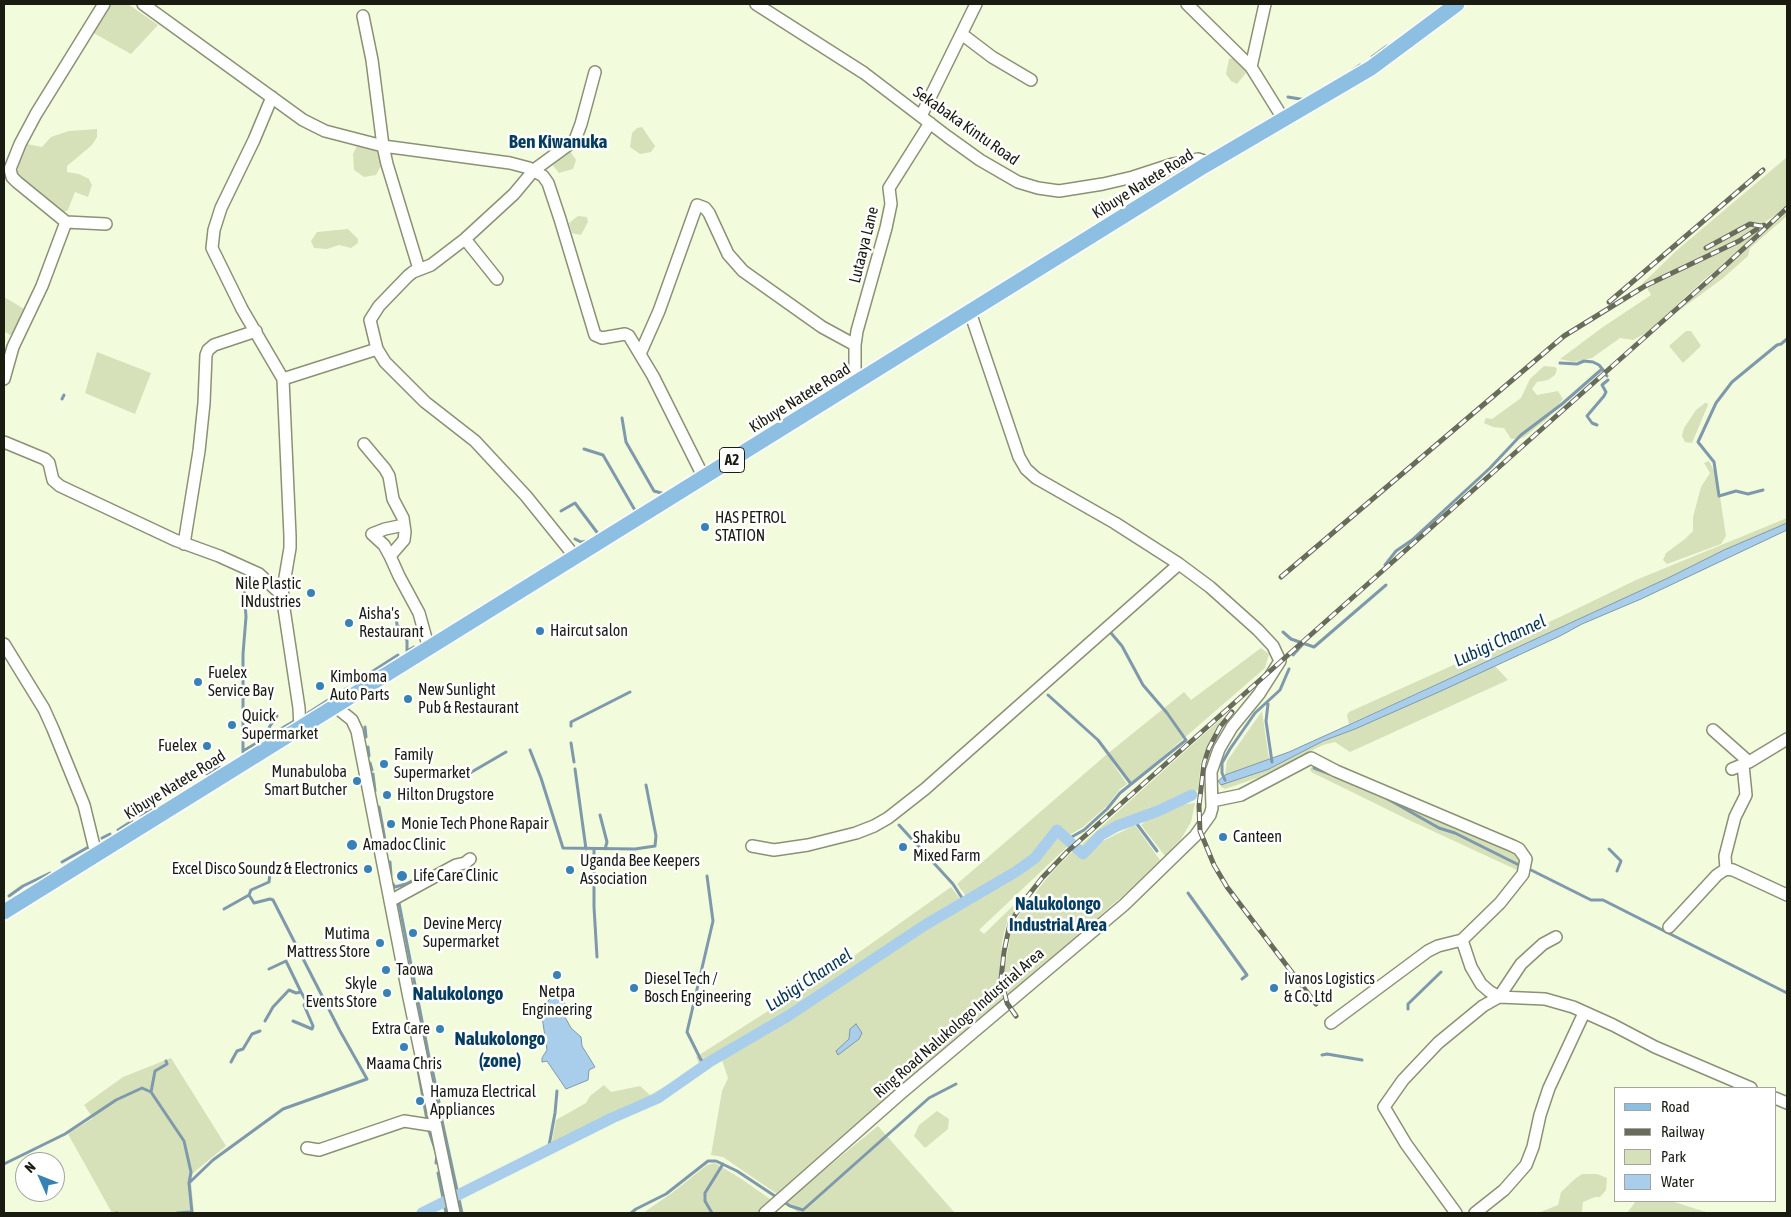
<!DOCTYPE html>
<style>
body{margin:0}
#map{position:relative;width:1791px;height:1217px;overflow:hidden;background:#f3fbdd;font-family:"Asap Condensed",sans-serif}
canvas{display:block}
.frame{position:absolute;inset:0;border:5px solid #1a1c12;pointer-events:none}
.legend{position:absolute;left:1614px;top:1087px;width:162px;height:115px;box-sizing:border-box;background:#fff;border:1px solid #a3a4a0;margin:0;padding:6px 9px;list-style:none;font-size:15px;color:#1a1c12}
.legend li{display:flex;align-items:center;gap:10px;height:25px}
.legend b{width:25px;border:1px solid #a3a4a0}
.north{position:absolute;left:15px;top:1152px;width:50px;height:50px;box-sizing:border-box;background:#fff;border:1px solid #a3a4a0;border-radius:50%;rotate:314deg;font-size:14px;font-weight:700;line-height:20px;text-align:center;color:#1a1c12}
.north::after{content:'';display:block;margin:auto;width:18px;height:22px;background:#3781b5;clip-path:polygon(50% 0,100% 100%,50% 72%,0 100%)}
</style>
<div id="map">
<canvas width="1791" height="1217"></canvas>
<div class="frame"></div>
<ul class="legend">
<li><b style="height:6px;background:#8cbfe2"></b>Road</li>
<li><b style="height:6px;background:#686c5b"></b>Railway</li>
<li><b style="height:14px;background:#d6e0b9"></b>Park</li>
<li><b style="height:14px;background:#a9ceec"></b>Water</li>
</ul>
<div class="north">N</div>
</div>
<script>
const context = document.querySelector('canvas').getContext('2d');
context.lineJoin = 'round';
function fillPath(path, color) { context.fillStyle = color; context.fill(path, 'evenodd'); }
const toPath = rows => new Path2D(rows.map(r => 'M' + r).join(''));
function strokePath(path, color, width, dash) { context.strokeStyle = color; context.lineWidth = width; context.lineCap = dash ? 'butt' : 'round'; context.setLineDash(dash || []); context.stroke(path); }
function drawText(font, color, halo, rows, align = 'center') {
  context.font = font + ' "Asap Condensed",sans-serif'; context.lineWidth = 5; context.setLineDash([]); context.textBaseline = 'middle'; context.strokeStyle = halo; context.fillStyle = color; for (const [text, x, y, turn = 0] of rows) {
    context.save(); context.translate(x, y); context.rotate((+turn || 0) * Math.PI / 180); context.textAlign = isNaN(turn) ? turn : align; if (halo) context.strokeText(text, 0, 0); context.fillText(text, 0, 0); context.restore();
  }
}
fillPath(toPath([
 [106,4,128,4,158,25,131,54,90,31],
 [1236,57,1244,64,1246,73,1237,84,1231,81,1226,74,1229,59],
 [642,127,655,146,651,152,640,154,630,147,632,133,637,128],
 [97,129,97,137,92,145,67,166,67,172,79,174,89,179,92,185,88,197,75,192,68,210,60,214,18,175,18,159,27,144,42,147,51,137,69,131],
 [357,146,382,150,383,162,376,175,364,177,354,170,353,154],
 [570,151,576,160,573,169,559,173,551,163],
 [1787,157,1787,206,1779,213,1738,239,1645,285,1642,284,1676,251],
 [1183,166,1190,166,1139,196,1135,185],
 [1787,209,1787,216,1750,248,1748,256,1722,279,1666,320,1665,319],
 [578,216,587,217,588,222,581,235,572,233,569,223],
 [1775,219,1724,265,1706,278,1648,332,1633,340,1620,338,1592,358,1573,362,1560,359,1603,327,1651,295,1646,286,1740,241],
 [348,229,358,239,358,243,351,248,339,245,327,249,314,248,311,241,317,232],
 [4,297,26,310,14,334,10,335,4,331],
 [1686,331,1691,331,1701,346,1683,363,1669,346],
 [97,352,151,373,135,414,85,393],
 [1544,366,1555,367,1557,369,1555,375,1548,380,1537,382,1532,389,1537,395,1558,391,1563,399,1548,418,1523,438,1511,439,1504,428,1493,427,1484,423,1486,418,1492,419,1521,398,1530,379],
 [1705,403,1707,403,1708,405,1692,443,1685,442,1682,436,1684,428,1696,410],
 [1709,461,1717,477,1726,536,1721,544,1667,564,1663,560,1666,553,1685,539,1693,531,1693,517,1701,487,1710,473,1704,463],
 [1787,518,1787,523,1724,550,1668,578,1349,724,1347,715,1349,712,1560,617,1636,580],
 [1261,648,1269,654,1265,668,1131,784,1111,761,1127,784,1120,789,1107,806,1083,827,1068,836,1056,827,1032,857,1016,868,966,896,957,884,1106,755,1184,692,1191,700],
 [1495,666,1508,680,1350,752,1335,742,1323,745,1257,778,1225,789,1221,787,1221,785,1269,769,1323,741,1355,729],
 [1262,711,1269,759,1225,775,1227,761],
 [1223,717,1201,762,1198,790,1104,830,1084,849,1081,845],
 [1318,765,1516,852,1522,862,1520,869,1517,870,1411,821,1311,772,1310,768],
 [1195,803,1191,822,1181,839,1165,856,1141,825,1151,817,1179,805],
 [1135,825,1160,860,1127,892,780,1196,723,1157,711,1155,722,1091,728,1078,722,1060,794,1017,959,907,1034,862,1057,834,1069,845,979,930,984,934,1026,893,1006,925,1002,942,1001,955,1006,961,1011,931,1021,911,1051,873,1073,851,1082,858,1101,842],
 [951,887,961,900,813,997,700,1066,696,1057,851,958],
 [171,1058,226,1146,193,1173,191,1181,194,1213,112,1213,68,1134,93,1118,84,1105,123,1077],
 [696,1069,660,1095,613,1115,551,1146,556,1120,586,1103,590,1096,604,1085,611,1092,640,1086,650,1095],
 [937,1111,949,1119,948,1129,925,1148,914,1136,919,1125],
 [878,1126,955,1213,798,1213,786,1201],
 [715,1163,740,1178,773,1201,759,1213,643,1213,672,1193,707,1165],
 [1582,1174,1597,1174,1607,1178,1606,1190,1600,1197,1595,1197,1583,1202,1582,1211,1580,1213,1538,1213,1558,1205,1561,1192,1576,1178],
 [1636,1201,1671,1201,1709,1213,1627,1213]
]), '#d6e0b9');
const water = toPath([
 [1787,523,1787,530,1641,599,1582,624,1560,636,1441,691,1355,729,1323,741,1269,769,1221,785,1218,781,1225,775,1289,752,1353,723,1668,578,1724,550,1787,523],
 [552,996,562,997,567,1008,565,1017,571,1028,581,1037,582,1046,595,1067,589,1070,588,1080,566,1089,547,1061,542,1062,542,1058,547,1050,541,1010,552,996],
 [856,1024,862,1033,859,1039,838,1055,836,1051,849,1039,850,1029,856,1024]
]);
fillPath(water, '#a9ceec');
strokePath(water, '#7e99ab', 1);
strokePath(toPath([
 [1372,57,1387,46],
 [1352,71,1360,65],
 [1288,97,1306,100],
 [1560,363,1577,364,1584,361,1593,362,1599,365,1604,371],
 [1605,374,1607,376],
 [835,387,847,379],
 [62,399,64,395],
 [622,418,626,442,654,491,665,494],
 [1597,425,1592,423,1587,416,1604,396,1606,392,1602,385,1608,380],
 [584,449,603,455,636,512],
 [1763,490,1748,494,1736,491,1719,496,1714,462,1698,442,1716,403,1732,382,1777,345,1781,344,1787,339],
 [561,511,575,503,599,535],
 [575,539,581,542,589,541],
 [1385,565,1396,551,1412,540,1490,468,1521,435,1562,404,1602,369],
 [396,615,397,625,403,631,407,641,407,651,414,647],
 [1283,632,1291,639,1314,647,1386,585],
 [1293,655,1304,643],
 [356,682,398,655],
 [1048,695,1098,740,1131,784],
 [1268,704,1266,721,1272,762],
 [308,713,347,688],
 [571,726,571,722,630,692],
 [365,727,366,737],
 [263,739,270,726,277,716],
 [571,743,574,762],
 [368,747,369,756],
 [530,750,541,778,563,848,635,849,655,846,656,836,646,785],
 [243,751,296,720],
 [243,752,243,654,246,617,244,586],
 [370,763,372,770],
 [1314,768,1330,774],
 [575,769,586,849],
 [207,774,219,766],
 [373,774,375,791],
 [463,777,506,752],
 [1225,780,1222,773,1222,763,1230,749,1255,713,1280,690,1289,669],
 [1386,798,1439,828,1455,833,1521,866],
 [379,807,385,840],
 [140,815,156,807],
 [600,815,607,842,605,849],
 [1134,820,1157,851],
 [899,825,953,884,964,901],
 [118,830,132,821],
 [102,838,110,834],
 [1068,839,1084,830,1107,809,1120,793,1186,740,1167,713,1143,685,1122,646,1111,633],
 [594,849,594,907,597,957],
 [1609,849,1621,861,1617,871],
 [62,862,92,845],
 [390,862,391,875],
 [1531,870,1591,900,1603,900,1787,993],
 [707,876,713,921,687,1032,701,1060,708,1064],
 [393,884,395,887,406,884,427,873],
 [1188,893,1247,975,1242,979],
 [9,896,23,886,50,873],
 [399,903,423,1026],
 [224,909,249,895,251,890,269,882,271,865],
 [269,969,286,961,301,992],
 [1408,1009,1408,1004,1441,972],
 [265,1021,273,1007,289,990,296,993,301,992,305,999],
 [293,1021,312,1029,313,1026,304,1005,306,1003],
 [425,1036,429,1057],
 [1322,1055,1327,1054,1362,1060],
 [416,1059,427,1120],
 [166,1061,167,1064,155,1071,151,1092,184,1141,191,1172,189,1183,192,1213],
 [231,1062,237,1051,243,1049,252,1034,260,1031],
 [432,1068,439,1102],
 [449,1113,441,1116,462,1213],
 [429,1131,437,1155,436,1163],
 [548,1151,555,1113,557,1091],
 [4,1164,65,1134,116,1100,142,1088,151,1092],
 [438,1173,446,1213],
 [189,1183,213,1160,283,1109,367,1079,340,1031,273,900,270,899,254,903,249,895],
 [116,1213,117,1213],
 [177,1213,192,1212],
 [631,1213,636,1209,666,1194,708,1161,716,1161,737,1171,790,1206,803,1210,929,1098,956,1084],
 [712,1213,705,1201,705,1193,723,1164]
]), '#7e99ab', 3);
strokePath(toPath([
 [422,1213,612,1118,658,1098,711,1061,788,1016,925,925,1017,871,1035,858,1057,830,1083,854,1101,835,1117,826,1158,811,1192,795]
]), '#a9ceec', 11);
const minor = toPath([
 [143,4,303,120,325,131,383,146,510,163,529,168,543,176,548,183,560,219,595,335,602,338,625,334,629,336,653,376,704,478],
 [756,4,864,73,948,137,980,160,1018,182,1038,188,1059,191,1103,184,1133,177,1173,164,1198,159,1204,161,1204,166],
 [1187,4,1251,67,1284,120],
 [363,16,372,60,383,146,387,164,419,269],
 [963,35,992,57,1031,80],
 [1251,67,1265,4],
 [272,97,254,140,221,208,214,230,212,248,242,309,283,379,290,536,290,548,282,595,299,708,300,729],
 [921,116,976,4],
 [66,222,106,224],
 [465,239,497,279],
 [640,354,659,311,697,205,705,208,709,213,728,254,743,271,822,327,855,345],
 [4,379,13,347,42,286,66,222,17,182,12,177,10,169,20,144,36,114,104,4],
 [283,379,377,349],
 [855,384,855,345,857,331,886,228,891,204,889,188,930,123],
 [4,442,45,459,49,463,53,480,60,486,175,540,219,556,259,574,282,595],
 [364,444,385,469,389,476,393,499,403,518,404,525],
 [184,544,199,451,204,403,206,355,208,350,214,345,256,331],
 [390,556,404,540,405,532,404,525,385,529,372,534,384,545,390,556,399,576,419,613,429,649],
 [576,558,526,496,475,441,425,402,385,362,377,349,370,320,379,306,408,276,413,272,431,265,465,239,514,194,534,170,575,140,581,124,595,72],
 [4,644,44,709,53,729,84,805,96,854],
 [336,707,352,720,357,731,408,993,454,1213],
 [1713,730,1749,762],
 [1732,769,1749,762,1787,739],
 [1212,801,1241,795,1311,758,1336,771,1513,846,1519,849,1526,859,1523,874,1500,903,1462,940,1471,967,1481,984,1489,991,1499,997,1545,999,1573,1007,1613,1025,1655,1047,1751,1088],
 [752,846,774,850,808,845,856,833,874,826,888,818,925,789,1179,564],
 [1726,869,1725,856,1735,817,1746,795,1743,765],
 [390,901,456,865,465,863,470,859],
 [1669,927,1717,875,1726,869,1733,870,1787,895],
 [1331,1023,1428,951,1438,946,1462,940],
 [1775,1098,1787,1103],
 [307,1148,319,1150,404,1121,436,1126],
 [765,1213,900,1094,1124,905,1195,836,1210,815,1212,808,1211,772,1219,749,1232,727,1259,694,1280,661,1273,646,1258,630,1210,587,1179,564,1115,523,1036,478,1026,469,1019,457,970,312],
 [1456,1213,1406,1144,1384,1107,1403,1080,1438,1043,1483,1006,1499,997,1521,964,1543,944,1556,937],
 [1475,1213,1504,1190,1526,1165,1533,1147,1540,1115,1549,1088,1584,1013]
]);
const major = toPath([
 [4,912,1204,166,1371,68,1457,4]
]);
strokePath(minor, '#8a9175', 14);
strokePath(major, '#fff', 18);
strokePath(minor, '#fff', 11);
strokePath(major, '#8cbfe2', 15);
const rail = toPath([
 [1706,248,1750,224,1761,226,1764,225],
 [1609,302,1763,170],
 [1281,577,1564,336,1645,286,1739,241,1757,229],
 [1232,712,1220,727,1209,748,1204,763,1199,806,1200,831,1214,865,1227,887,1316,1004],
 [1016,1016,1007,1003,1001,979,1004,952,1010,923,1024,901,1042,878,1068,851,1727,264,1787,208]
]);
strokePath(rail, '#686c5b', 5);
strokePath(rail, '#fff', 3, [9]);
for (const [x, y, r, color] of [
 [705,527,5,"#3781b5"],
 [311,593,5,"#3781b5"],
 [349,623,5,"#3781b5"],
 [540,631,5,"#3781b5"],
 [198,682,5,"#3781b5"],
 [320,686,5,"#3781b5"],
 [408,699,5,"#3781b5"],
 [232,725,5,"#3781b5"],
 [207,746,5,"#3781b5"],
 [384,764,5,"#3781b5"],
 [357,781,5,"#3781b5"],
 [387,795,5,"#3781b5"],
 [391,824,5,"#3781b5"],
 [1223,837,5,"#3781b5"],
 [352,845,6,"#3781b5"],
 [903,847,5,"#3781b5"],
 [368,869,5,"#3781b5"],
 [570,870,5,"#3781b5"],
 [402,876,6,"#3781b5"],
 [413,933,5,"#3781b5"],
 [380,943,5,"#3781b5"],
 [386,970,5,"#3781b5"],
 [557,975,5,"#3781b5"],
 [634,988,5,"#3781b5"],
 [1274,988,5,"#3781b5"],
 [387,993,5,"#3781b5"],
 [440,1029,5,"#3781b5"],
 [404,1047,5,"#3781b5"],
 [420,1101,5,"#3781b5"]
]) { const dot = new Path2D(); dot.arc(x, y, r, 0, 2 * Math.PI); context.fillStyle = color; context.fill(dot); strokePath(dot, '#fff', 2); }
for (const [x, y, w] of [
 [732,460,25]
]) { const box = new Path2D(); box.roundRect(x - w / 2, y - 12.5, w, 25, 4); context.fillStyle = '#fff'; context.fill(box); strokePath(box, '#1a1c12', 1); }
drawText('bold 15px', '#1a1c12', null, [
 ["A2",732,460]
]);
drawText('16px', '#1a1c12', '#fff', [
 ["Sekabaka Kintu Road",966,126,35],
 ["Kibuye Natete Road",1143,184,-32],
 ["Lutaaya Lane",864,245,-76],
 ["Kibuye Natete Road",800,398,-32],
 ["Kibuye Natete Road",175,785,-32],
 ["Ring Road Nalukologo Industrial Area",959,1023,-41]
]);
drawText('16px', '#1a1c12', '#fff', [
 ["HAS PETROL",715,518],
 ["STATION",715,536],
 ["Nile Plastic",301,584,"right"],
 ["INdustries",301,602,"right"],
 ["Aisha's",359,614],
 ["Restaurant",359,632],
 ["Haircut salon",550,631],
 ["Fuelex",208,673],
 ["Service Bay",208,691],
 ["Kimboma",330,677],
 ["Auto Parts",330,695],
 ["New Sunlight",418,690],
 ["Pub & Restaurant",418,708],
 ["Quick",242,716],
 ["Supermarket",242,734],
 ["Fuelex",197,746,"right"],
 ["Family",394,755],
 ["Supermarket",394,773],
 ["Munabuloba",347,772,"right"],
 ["Smart Butcher",347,790,"right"],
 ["Hilton Drugstore",397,795],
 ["Monie Tech Phone Rapair",401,824],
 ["Canteen",1233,837],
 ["Shakibu",913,838],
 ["Mixed Farm",913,856],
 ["Amadoc Clinic",363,845],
 ["Uganda Bee Keepers",580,861],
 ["Association",580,879],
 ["Excel Disco Soundz & Electronics",358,869,"right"],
 ["Life Care Clinic",413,876],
 ["Devine Mercy",423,924],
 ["Supermarket",423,942],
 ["Mutima",370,934,"right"],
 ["Mattress Store",370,952,"right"],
 ["Taowa",396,970],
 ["Diesel Tech /",644,979],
 ["Bosch Engineering",644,997],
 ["Ivanos Logistics",1284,979],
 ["& Co. Ltd",1284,997],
 ["Skyle",377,984,"right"],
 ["Events Store",377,1002,"right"],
 ["Netpa",557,992,"center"],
 ["Engineering",557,1010,"center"],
 ["Extra Care",430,1029,"right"],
 ["Maama Chris",404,1064,"center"],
 ["Hamuza Electrical",430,1092],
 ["Appliances",430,1110]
], 'left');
drawText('italic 18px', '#073653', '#fff', [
 ["Lubigi Channel",1500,641,-25],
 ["Lubigi Channel",809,980,-33]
]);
drawText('bold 18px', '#043d5f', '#fff', [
 ["Nalukolongo",1058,904],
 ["Industrial Area",1058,925]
]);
drawText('bold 19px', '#043d5f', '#fff', [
 ["Ben Kiwanuka",558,142],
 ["Nalukolongo",458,994],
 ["Nalukolongo",500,1039],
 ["(zone)",500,1061]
]);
</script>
